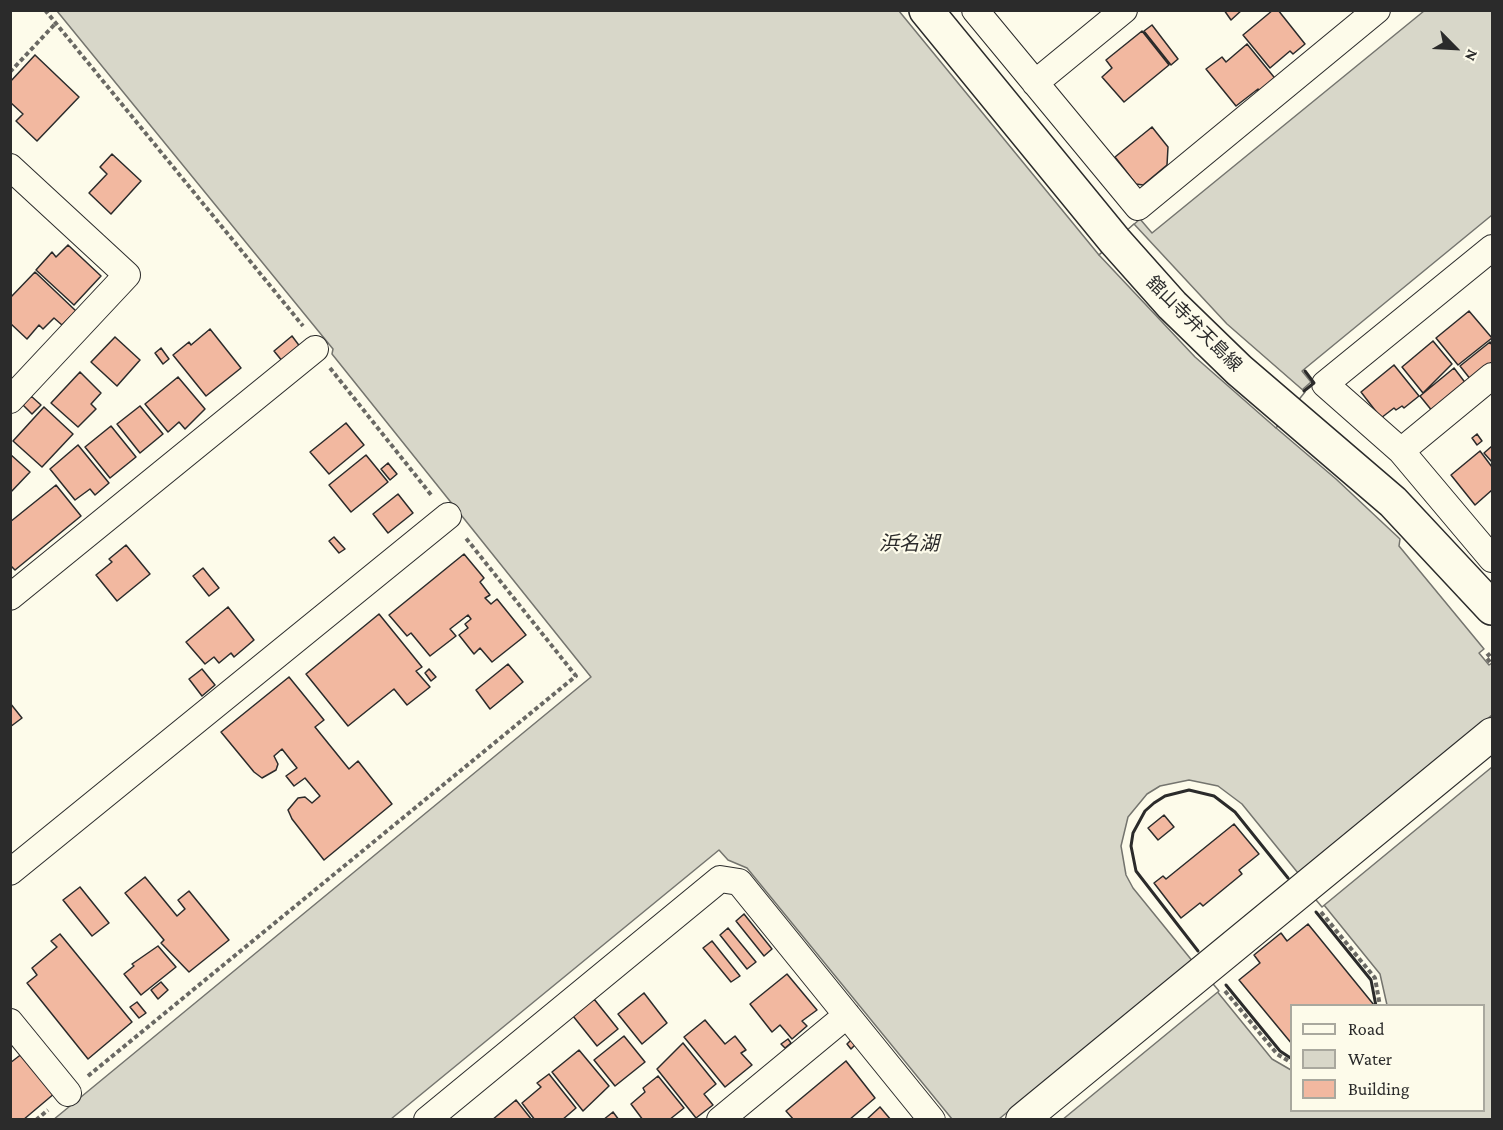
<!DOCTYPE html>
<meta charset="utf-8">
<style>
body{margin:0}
#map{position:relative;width:1503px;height:1130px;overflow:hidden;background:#fdfbea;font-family:"Crimson Pro",serif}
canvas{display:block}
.frame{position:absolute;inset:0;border:12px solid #2b2b2b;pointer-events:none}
.legend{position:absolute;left:1290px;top:1004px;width:195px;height:108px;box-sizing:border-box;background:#fdfbea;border:2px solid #a9a89e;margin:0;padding:8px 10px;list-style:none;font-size:18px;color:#2b2b2b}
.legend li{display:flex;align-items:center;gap:12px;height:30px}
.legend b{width:30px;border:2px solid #a9a89e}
.north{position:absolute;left:1425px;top:18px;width:60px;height:60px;-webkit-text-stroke:4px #fdfbea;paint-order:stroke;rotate:114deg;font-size:16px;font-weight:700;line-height:24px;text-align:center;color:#2b2b2b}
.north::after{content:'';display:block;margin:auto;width:21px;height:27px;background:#2b2b2b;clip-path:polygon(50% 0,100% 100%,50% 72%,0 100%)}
</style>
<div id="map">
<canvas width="1503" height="1130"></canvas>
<div class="frame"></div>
<ul class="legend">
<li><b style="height:8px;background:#fdfbea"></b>Road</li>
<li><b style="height:16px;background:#d8d7c9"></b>Water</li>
<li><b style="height:16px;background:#f2b8a0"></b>Building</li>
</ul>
<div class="north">N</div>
</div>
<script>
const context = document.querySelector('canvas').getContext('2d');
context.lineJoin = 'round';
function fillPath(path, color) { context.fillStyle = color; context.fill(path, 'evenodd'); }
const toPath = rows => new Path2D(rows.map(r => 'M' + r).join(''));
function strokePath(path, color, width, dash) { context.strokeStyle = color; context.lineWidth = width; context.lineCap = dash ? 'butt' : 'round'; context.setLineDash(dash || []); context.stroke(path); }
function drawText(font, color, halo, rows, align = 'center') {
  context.font = font + ' "Crimson Pro","Noto Sans JP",serif'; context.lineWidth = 4.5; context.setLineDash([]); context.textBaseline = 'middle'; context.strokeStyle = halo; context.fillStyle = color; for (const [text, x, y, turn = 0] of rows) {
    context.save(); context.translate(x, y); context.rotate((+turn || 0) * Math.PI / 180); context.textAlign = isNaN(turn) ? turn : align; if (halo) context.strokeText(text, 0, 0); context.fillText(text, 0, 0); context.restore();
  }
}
const water = toPath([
 [57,11,899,11,1099,255,1140,219,1152,233,1424,11,1492,11,1492,215,1302,371,1311,382,1302,390,1275,427,1336,479,1400,539,1399,546,1484,649,1479,653,1489,665,1492,663,1492,1119,952,1119,747,868,728,860,719,850,391,1119,53,1120,591,677,332,354,333,349,57,11],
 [1189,780,1218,786,1242,804,1380,974,1387,1005,1484,1006,1484,1110,1292,1110,1291,1070,1272,1059,1133,888,1126,875,1121,846,1128,817,1147,794,1160,786,1189,780]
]);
fillPath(water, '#d8d7c9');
strokePath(water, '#74746e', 1.5);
const pier = toPath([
 [1134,224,1227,324,1305,392,1276,428,1195,357,1099,255,1134,224],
 [1492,715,1492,767,1322,907,1296,876,1492,715],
 [1193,960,1219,991,1062,1120,999,1119,1193,960]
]);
fillPath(pier, '#fdfbea');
strokePath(pier, '#74746e', 1.5);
const building = toPath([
 [1224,10,1242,10,1231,20,1224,10],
 [1273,10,1278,10,1305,44,1293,54,1290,51,1270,68,1243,35,1273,10],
 [1152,25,1178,59,1171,65,1144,31,1152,25],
 [1142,31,1169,65,1124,102,1102,77,1112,68,1106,60,1142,31],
 [1247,44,1278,82,1262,95,1258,89,1236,106,1206,69,1222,57,1226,62,1247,44],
 [35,55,79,97,37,141,16,121,23,114,10,102,10,82,35,55],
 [1152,127,1168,147,1167,165,1143,185,1136,184,1115,157,1152,127],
 [112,154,141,181,111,214,89,193,107,174,100,167,112,154],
 [68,245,101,276,74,305,36,270,52,252,56,257,68,245],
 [35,272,76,311,62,325,54,318,43,329,39,325,27,339,10,323,10,298,35,272],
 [1469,311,1492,338,1458,365,1436,338,1469,311],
 [210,329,241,368,206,396,173,355,189,342,191,345,210,329],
 [292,336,301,348,283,362,274,351,292,336],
 [115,337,140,360,117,386,91,362,115,337],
 [1433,341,1452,364,1423,393,1402,367,1433,341],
 [1490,342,1492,345,1492,362,1471,380,1460,366,1490,342],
 [161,348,169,359,163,364,155,353,161,348],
 [1394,365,1419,396,1404,408,1402,406,1396,410,1394,408,1381,418,1361,392,1394,365],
 [1454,368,1467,385,1433,412,1420,396,1454,368],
 [80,372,101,393,91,404,96,409,78,427,51,403,80,372],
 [178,377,205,409,185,429,179,422,168,432,145,404,178,377],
 [31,396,41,405,32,414,23,405,31,396],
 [140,406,163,434,140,453,117,424,140,406],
 [44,407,73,434,42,467,13,441,44,407],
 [346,423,364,445,329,474,310,452,346,423],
 [111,426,136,457,110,478,85,447,111,426],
 [1477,434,1482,441,1477,445,1472,438,1477,434],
 [78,445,109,483,95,495,90,489,75,500,50,469,78,445],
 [1492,446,1492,462,1484,453,1492,446],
 [1480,451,1492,467,1492,490,1475,505,1451,475,1480,451],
 [10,454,30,472,10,493,10,454],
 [366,455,388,482,351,512,329,485,366,455],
 [388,463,397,474,390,480,381,469,388,463],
 [56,485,81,516,15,570,10,565,10,522,56,485],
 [398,494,413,513,388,533,373,514,398,494],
 [334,537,345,549,339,553,329,541,334,537],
 [126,545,150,574,117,601,96,575,112,562,109,559,126,545],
 [464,554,484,578,480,582,490,595,485,598,491,604,497,599,526,635,492,662,480,648,474,654,459,635,468,628,465,624,471,619,468,615,450,629,456,636,430,656,411,633,407,636,389,615,464,554],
 [203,568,219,588,209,596,193,576,203,568],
 [228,607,254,640,234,657,231,653,219,663,214,657,205,664,186,642,228,607],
 [379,614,422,667,416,671,430,687,407,705,394,689,348,726,306,674,379,614],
 [508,664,523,682,490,709,476,690,508,664],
 [202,669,215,685,202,696,189,679,202,669],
 [429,669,436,677,431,681,425,673,429,669],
 [289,677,324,720,315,727,349,769,358,761,392,804,324,860,292,819,288,810,298,798,305,797,312,803,320,796,305,778,294,786,286,776,297,768,282,749,274,756,278,764,276,770,262,778,254,772,221,732,289,677],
 [10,703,22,718,10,727,10,703],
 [1164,815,1174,827,1158,840,1148,828,1164,815],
 [1234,824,1259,854,1239,870,1242,874,1203,906,1200,903,1181,918,1154,883,1163,876,1166,879,1234,824],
 [145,877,177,916,185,909,178,900,189,891,229,940,189,972,161,943,164,940,125,893,145,877],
 [80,887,109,923,92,936,63,900,80,887],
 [744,914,772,949,764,956,736,921,744,914],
 [1308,924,1374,1005,1292,1006,1292,1044,1239,980,1260,963,1254,955,1281,933,1287,941,1308,924],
 [728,928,756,962,747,969,720,935,728,928],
 [60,934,132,1022,88,1059,27,983,37,975,32,968,57,947,51,941,60,934],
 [712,941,740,976,731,982,703,948,712,941],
 [158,946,176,967,141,995,124,974,134,966,132,964,158,946],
 [787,974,817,1010,802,1021,807,1026,792,1039,780,1025,772,1032,750,1004,787,974],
 [161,982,168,990,158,999,151,990,161,982],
 [644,993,667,1023,642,1044,618,1014,644,993],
 [594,999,618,1029,597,1046,573,1016,594,999],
 [137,1002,146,1013,139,1018,130,1007,137,1002],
 [705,1020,725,1044,735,1036,746,1050,741,1053,752,1065,725,1087,684,1037,705,1020],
 [624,1036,645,1062,615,1086,594,1060,624,1036],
 [788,1039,791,1043,785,1048,781,1044,788,1039],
 [852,1039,856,1044,851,1049,847,1044,852,1039],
 [683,1043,716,1084,704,1094,713,1105,696,1118,657,1069,683,1043],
 [579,1050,609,1086,583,1111,552,1072,579,1050],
 [23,1053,55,1093,23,1120,10,1120,10,1063,23,1053],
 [846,1061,875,1098,849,1120,794,1120,786,1111,846,1061],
 [549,1074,576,1108,562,1120,535,1120,522,1103,541,1087,537,1083,549,1074],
 [658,1076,684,1108,669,1120,643,1120,631,1104,645,1092,643,1088,658,1076],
 [516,1100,532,1120,492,1120,516,1100],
 [880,1107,891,1120,866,1120,880,1107],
 [613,1112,619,1120,603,1120,613,1112]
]);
fillPath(building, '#f2b8a0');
strokePath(building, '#2b2b2b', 1.5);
const minor = toPath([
 [975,10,1138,207,1377,10],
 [1035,83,1124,10],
 [10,167,127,275,10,400],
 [1492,248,1325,384,1401,451,1492,559],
 [1401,451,1492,376],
 [10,597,315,349],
 [10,872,448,516],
 [10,1022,68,1093],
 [427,1120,720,879,739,882,932,1120],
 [720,1120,847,1015]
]);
const tertiary = toPath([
 [1022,1120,1492,734]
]);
const secondary = toPath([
 [926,10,1115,241,1172,305,1239,370,1393,502,1492,608]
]);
strokePath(minor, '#2b2b2b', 28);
strokePath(tertiary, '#2b2b2b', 34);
strokePath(secondary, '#2b2b2b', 36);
strokePath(toPath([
 [45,10,303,326],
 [10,72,56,23],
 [330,368,432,496],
 [1490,662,1486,657,1492,652],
 [1321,912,1375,978,1380,1006],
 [1225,991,1277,1054,1292,1063],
 [88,1076,576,676,465,537],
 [36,1120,48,1110]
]), '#6a6964', 4, [4.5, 3]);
strokePath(minor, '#fdfbea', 26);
strokePath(tertiary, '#fdfbea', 32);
strokePath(secondary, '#fdfbea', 33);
strokePath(toPath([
 [1304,391,1314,383,1305,371],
 [1316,912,1371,980,1376,1006],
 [1198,951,1136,871,1131,846,1133,833,1145,811,1154,803,1165,796,1189,790,1214,796,1235,812,1288,878],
 [1226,985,1280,1051,1292,1059]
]), '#2b2b2b', 3);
drawText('18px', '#2b2b2b', '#fdfbea', [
 ["舘山寺弁天島線",1194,324,45]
]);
drawText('italic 20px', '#2b2b2b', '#fdfbea', [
 ["浜名湖",909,544]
]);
</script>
